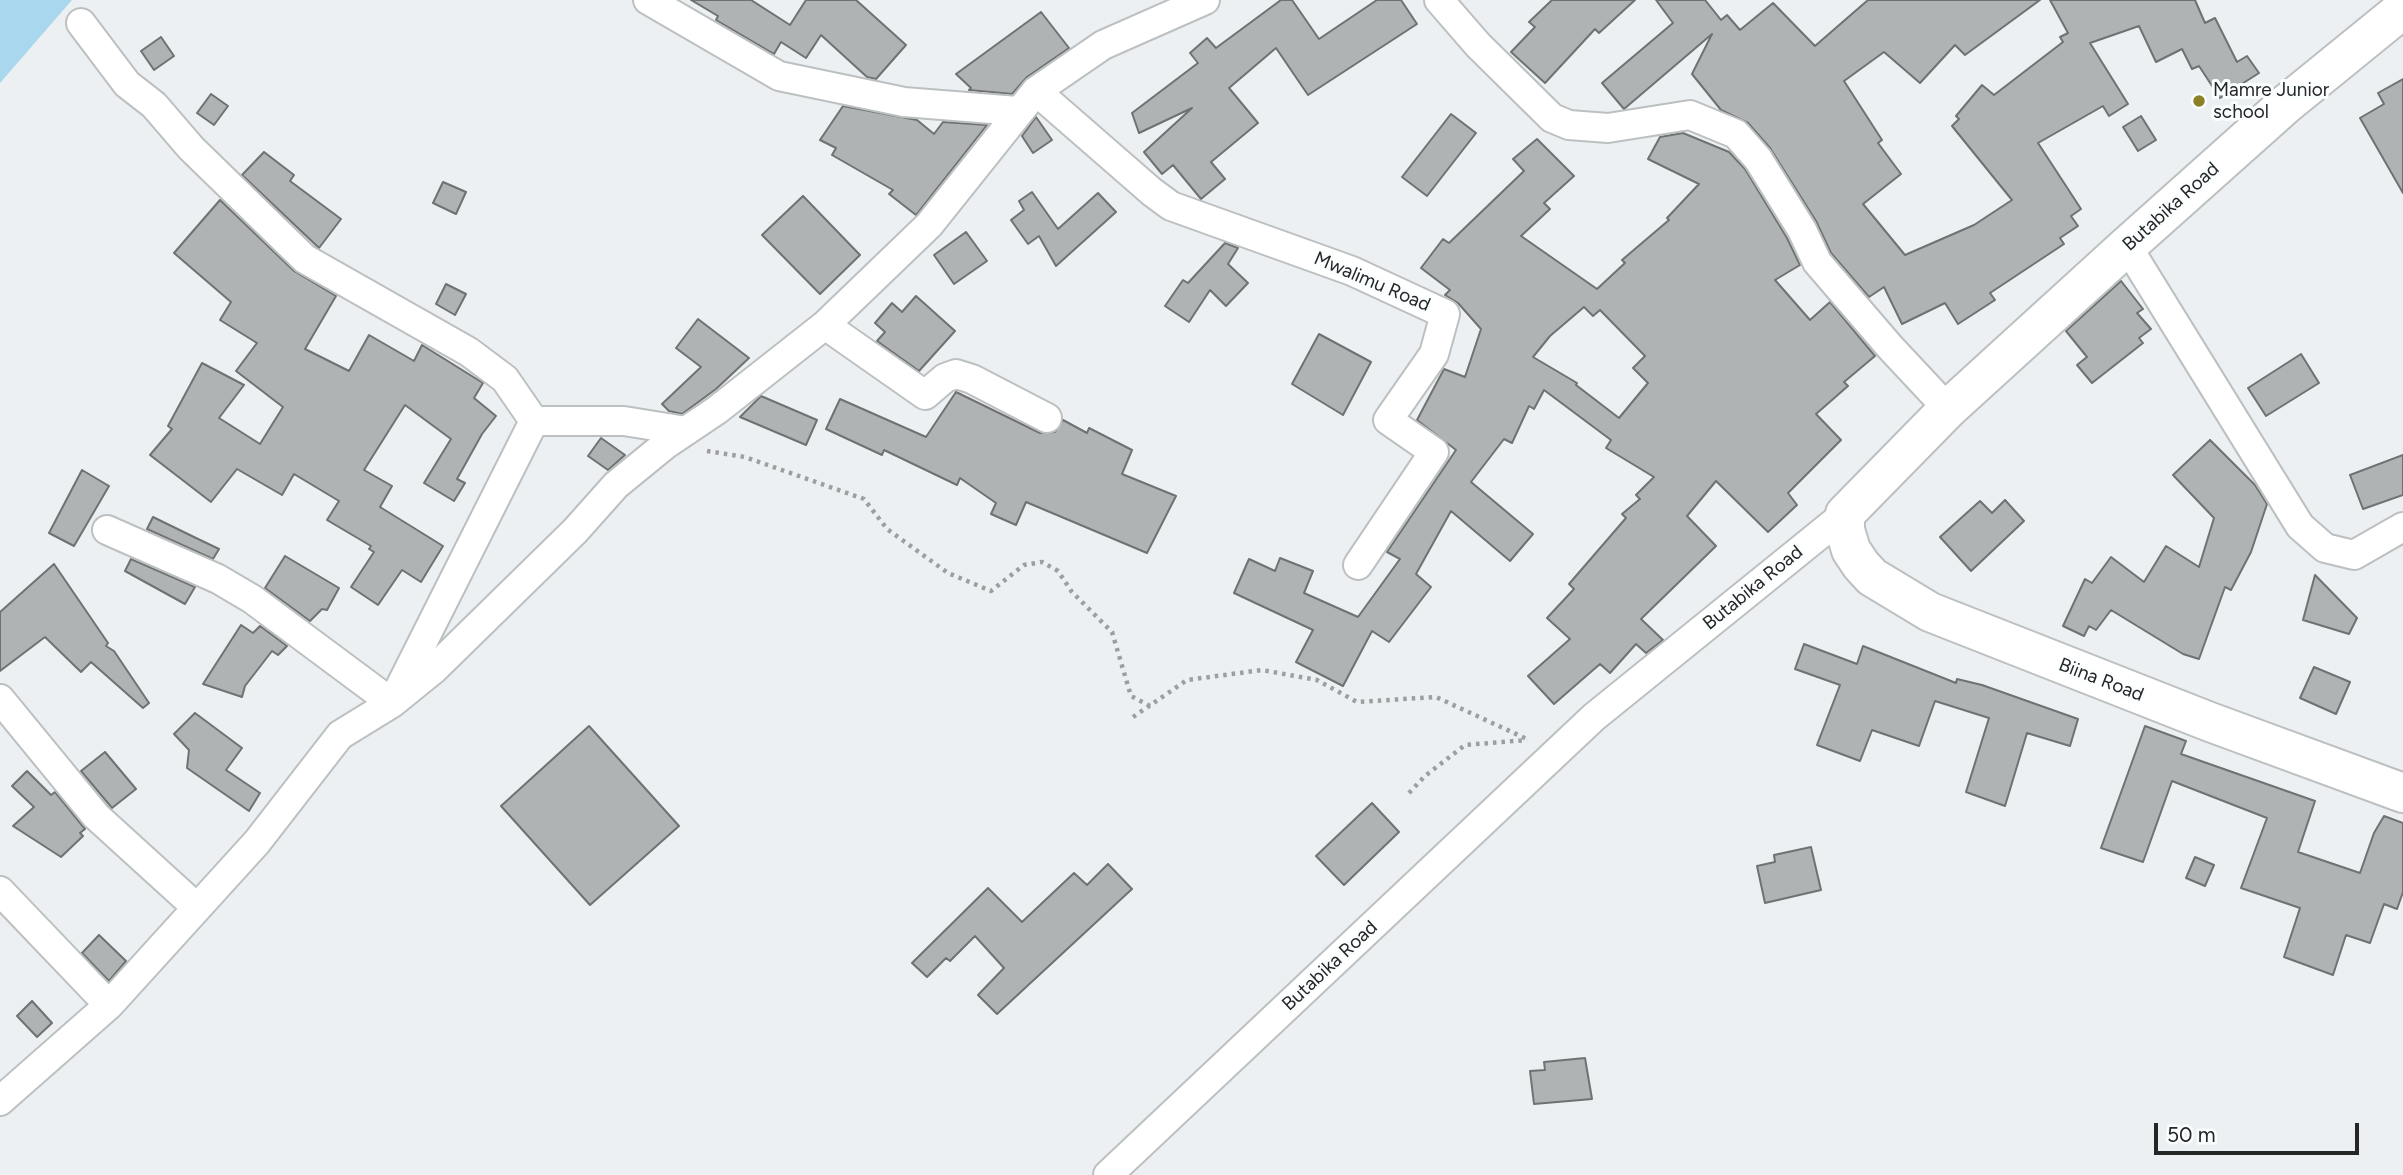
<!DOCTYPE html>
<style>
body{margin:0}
#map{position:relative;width:2403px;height:1175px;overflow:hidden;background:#edf0f2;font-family:Figtree,sans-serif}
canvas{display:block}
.scale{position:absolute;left:2154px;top:1123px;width:205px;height:32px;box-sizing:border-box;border:4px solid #252626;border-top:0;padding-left:9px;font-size:21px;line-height:24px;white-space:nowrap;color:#252626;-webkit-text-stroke:5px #fbfeff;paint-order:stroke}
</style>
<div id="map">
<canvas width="2403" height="1175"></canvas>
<div class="scale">50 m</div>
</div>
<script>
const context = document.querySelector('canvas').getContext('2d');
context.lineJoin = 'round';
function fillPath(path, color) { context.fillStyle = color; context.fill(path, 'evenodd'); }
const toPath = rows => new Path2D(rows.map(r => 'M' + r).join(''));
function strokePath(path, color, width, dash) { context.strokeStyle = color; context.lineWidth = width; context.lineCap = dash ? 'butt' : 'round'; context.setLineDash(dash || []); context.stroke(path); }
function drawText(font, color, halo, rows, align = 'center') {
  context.font = font + ' Figtree,sans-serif'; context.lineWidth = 6; context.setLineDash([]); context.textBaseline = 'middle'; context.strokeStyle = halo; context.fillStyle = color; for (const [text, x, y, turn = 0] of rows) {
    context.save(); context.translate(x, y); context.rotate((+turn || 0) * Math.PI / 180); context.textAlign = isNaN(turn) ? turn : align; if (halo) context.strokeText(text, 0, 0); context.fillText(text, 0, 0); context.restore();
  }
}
fillPath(toPath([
 [0,0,72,0,0,83]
]), '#a9d7ed');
const building = toPath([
 [691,0,751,0,790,25,806,0,856,0,906,45,876,79,867,77,821,35,806,58,781,42,774,54,716,20,718,16,691,0],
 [1281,0,1292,0,1319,39,1377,0,1401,0,1417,24,1308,95,1276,48,1229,88,1258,123,1211,162,1225,179,1201,199,1173,165,1162,174,1144,152,1192,108,1139,133,1132,113,1198,63,1190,53,1207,38,1216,48,1281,0],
 [1552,0,1635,0,1599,33,1595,29,1545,83,1511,52,1535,27,1529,22,1552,0],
 [1656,0,1705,0,1721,20,1727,15,1740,30,1773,3,1815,46,1868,0,2040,0,1965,55,1955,45,1920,83,1884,52,1844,81,1882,140,1878,143,1901,174,1863,204,1905,255,1974,225,2012,200,1952,126,1959,119,1956,116,1982,85,1994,95,2063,42,2060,37,2068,33,2050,0,2195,0,2205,23,2215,18,2237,62,2247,56,2259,73,2220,98,2199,66,2192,69,2182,49,2156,62,2139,26,2090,43,2128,104,2109,116,2103,106,2038,143,2081,209,2071,216,2078,226,2060,238,2064,244,1990,293,1995,300,1958,324,1945,303,1902,324,1884,287,1869,297,1831,253,1816,221,1770,148,1748,123,1721,110,1692,74,1712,34,1624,109,1602,83,1673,23,1656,0],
 [1041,12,1069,48,1027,77,1012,94,969,90,971,88,956,74,1041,12],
 [161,37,174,56,154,70,141,51,161,37],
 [2403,79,2403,193,2360,118,2384,104,2378,93,2403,79],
 [211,94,228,106,214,125,197,113,211,94],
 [843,106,917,120,934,134,943,122,987,125,916,215,889,194,893,190,832,155,836,148,820,140,843,106],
 [1451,114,1476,133,1427,196,1402,177,1451,114],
 [2141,116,2156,140,2138,151,2123,127,2141,116],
 [1036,117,1052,140,1033,153,1022,136,1036,117],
 [1683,133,1729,152,1745,169,1787,238,1800,265,1775,280,1810,320,1830,302,1875,356,1844,382,1848,386,1816,414,1841,440,1788,493,1797,505,1768,532,1716,481,1687,516,1716,546,1641,619,1663,640,1646,653,1636,644,1610,673,1600,664,1554,704,1528,676,1570,639,1547,618,1574,589,1569,584,1626,518,1622,514,1640,499,1636,495,1654,477,1606,448,1611,440,1544,390,1534,409,1529,406,1512,443,1504,439,1471,482,1533,534,1510,561,1451,511,1416,574,1431,587,1389,642,1372,631,1343,686,1296,662,1313,630,1234,593,1249,559,1275,571,1280,558,1313,571,1304,593,1358,617,1400,559,1387,552,1456,450,1417,420,1444,369,1465,377,1481,329,1458,303,1445,295,1450,290,1421,268,1443,239,1449,243,1524,171,1513,159,1537,139,1574,176,1544,203,1550,209,1521,236,1597,289,1625,263,1622,260,1669,220,1667,218,1699,184,1648,159,1660,137,1683,133],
 [1584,307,1593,316,1600,310,1645,356,1633,368,1648,383,1619,418,1576,385,1577,383,1533,357,1550,336,1584,307],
 [264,152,294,175,290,181,341,219,319,248,242,175,264,152],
 [443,182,466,192,456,214,433,203,443,182],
 [1032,192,1058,229,1098,193,1116,212,1056,266,1039,236,1028,244,1011,220,1024,210,1019,201,1032,192],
 [803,196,860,255,820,294,762,235,803,196],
 [220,200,294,271,336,296,305,349,349,371,369,335,414,361,422,345,483,383,474,398,496,416,482,434,457,479,465,483,454,501,424,483,451,439,405,405,364,470,392,486,380,507,443,546,421,582,402,570,378,605,351,587,374,552,369,549,371,546,327,520,339,501,294,474,282,495,237,469,211,502,150,455,172,429,168,426,202,363,244,385,219,418,260,444,283,407,236,371,257,343,220,320,231,302,174,253,220,200],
 [966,232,987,261,954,284,934,255,966,232],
 [1225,243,1238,248,1228,264,1248,283,1226,306,1210,290,1189,322,1165,306,1183,280,1188,283,1225,243],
 [2121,281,2143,309,2137,313,2151,329,2139,338,2143,343,2092,383,2077,365,2087,357,2066,331,2121,281],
 [446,284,466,294,455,315,436,304,446,284],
 [916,296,955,331,919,371,877,341,885,332,875,323,892,303,902,312,916,296],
 [698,319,749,358,716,389,682,414,669,411,662,404,701,367,676,348,698,319],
 [1319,334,1371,362,1343,415,1292,384,1319,334],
 [2301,354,2319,383,2266,416,2248,388,2301,354],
 [956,392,1040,433,1055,432,1063,420,1087,433,1089,428,1132,450,1122,474,1176,496,1147,553,1026,502,1016,525,991,514,996,503,960,478,957,485,884,450,882,455,826,429,840,399,926,437,956,392],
 [761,396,817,420,806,445,740,417,761,396],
 [601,438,625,455,608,470,588,456,601,438],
 [2210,440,2255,485,2267,504,2251,552,2231,590,2225,587,2199,659,2183,654,2111,610,2096,630,2089,626,2084,636,2063,626,2085,579,2092,583,2111,557,2144,582,2166,546,2199,567,2214,518,2173,475,2210,440],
 [2403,455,2403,495,2363,509,2350,475,2403,455],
 [82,470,109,486,74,546,49,533,82,470],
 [2005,500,2024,521,1971,571,1940,537,1980,501,1992,513,2005,500],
 [153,517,196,538,219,549,213,559,147,529,153,517],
 [285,556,339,588,327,610,322,609,310,621,265,588,285,556],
 [131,559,195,587,185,604,125,571,131,559],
 [54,564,108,643,106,646,114,651,149,703,143,708,91,662,81,672,45,637,0,671,0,612,54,564],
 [2315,575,2357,618,2349,634,2303,620,2315,575],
 [241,625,253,633,260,626,287,646,278,655,272,651,245,686,242,697,203,684,241,625],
 [1804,644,1857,664,1863,646,1956,683,1957,679,1982,685,2078,719,2070,746,2027,733,2005,806,1966,792,1989,718,1935,701,1919,746,1872,730,1860,761,1817,745,1840,685,1795,669,1804,644],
 [2314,667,2350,682,2336,714,2300,698,2314,667],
 [195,713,242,748,226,770,260,793,249,811,187,768,189,750,174,734,195,713],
 [589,726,679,826,590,905,501,806,589,726],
 [2145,726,2186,741,2181,754,2315,801,2298,852,2360,873,2374,833,2384,816,2403,823,2403,892,2397,909,2384,904,2370,943,2346,935,2333,975,2284,957,2300,908,2241,888,2267,818,2172,781,2143,862,2101,848,2145,726],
 [105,752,136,789,112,808,81,771,105,752],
 [27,771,51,795,55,792,85,829,80,833,83,836,61,857,13,826,34,807,12,786,27,771],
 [1372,803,1399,832,1344,885,1316,856,1372,803],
 [1811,847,1821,890,1765,903,1757,866,1775,862,1774,855,1811,847],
 [2195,857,2214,865,2205,886,2186,878,2195,857],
 [1108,864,1132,889,997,1014,978,995,1004,968,975,936,950,961,946,958,927,977,912,963,988,888,1022,922,1074,873,1087,885,1108,864],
 [99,935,126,961,109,981,82,953,99,935],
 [32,1001,52,1023,37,1037,17,1016,32,1001],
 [1585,1058,1592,1099,1534,1104,1530,1071,1545,1070,1544,1062,1585,1058]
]);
fillPath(building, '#afb3b3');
strokePath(building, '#6e7272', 2);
const street = toPath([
 [648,0,779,76,904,102,1017,111],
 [1439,0,1478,45,1552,118,1569,125,1608,128,1690,115,1736,134,1758,159,1802,230,1817,262,1890,347,1948,409],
 [81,23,127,84,154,105,191,148,305,259,469,352,505,379,534,421,624,421,686,431],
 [1036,91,1152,192,1171,206,1352,271,1445,314,1434,354,1388,420,1434,452,1358,565],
 [2127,246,2300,526,2325,548,2354,555,2403,527],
 [825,325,925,395,945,378,956,374,972,379,1047,418],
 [107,530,218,579,252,599,392,703,534,421],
 [0,699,96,816,196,907],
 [0,891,109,1005],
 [0,1101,109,1005,257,842,340,735,392,703,434,669,575,531,616,485,665,445,717,410,825,325,929,225,1036,91,1103,45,1205,0],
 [1108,1175,1594,717,1845,514]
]);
const secondary = toPath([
 [2403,9,2285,105,2127,246,1948,409,1845,514,1845,530,1851,550,1861,565,1872,577,1930,612,2210,722,2403,793]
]);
strokePath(street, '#bdc0c1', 32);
strokePath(secondary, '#bdc0c1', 42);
strokePath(toPath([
 [707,451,745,457,864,499,887,529,948,573,991,591,1024,565,1042,562,1058,571,1072,592,1112,632,1131,696,1150,706],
 [1133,717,1187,680,1262,670,1317,680,1357,702,1436,697,1529,740],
 [1409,793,1425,776,1465,745,1527,740]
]), '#9c9e9f', 4.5, [3.5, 5]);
strokePath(street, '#fff', 28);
strokePath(secondary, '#fff', 38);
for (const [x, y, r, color] of [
 [2199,101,7,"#8d8027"]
]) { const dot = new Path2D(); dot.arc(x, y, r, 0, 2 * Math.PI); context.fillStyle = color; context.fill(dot); strokePath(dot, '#fbfeff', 2.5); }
drawText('19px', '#252626', '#fbfeff', [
 ["Mamre Junior",2213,90],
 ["school",2213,112]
], 'left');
drawText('19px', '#252626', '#fbfeff', [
 ["Butabika Road",2171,207,-42],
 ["Mwalimu Road",1372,282,23],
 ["Butabika Road",1753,588,-39],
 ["Biina Road",2101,680,21],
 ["Butabika Road",1330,966,-43]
]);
</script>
